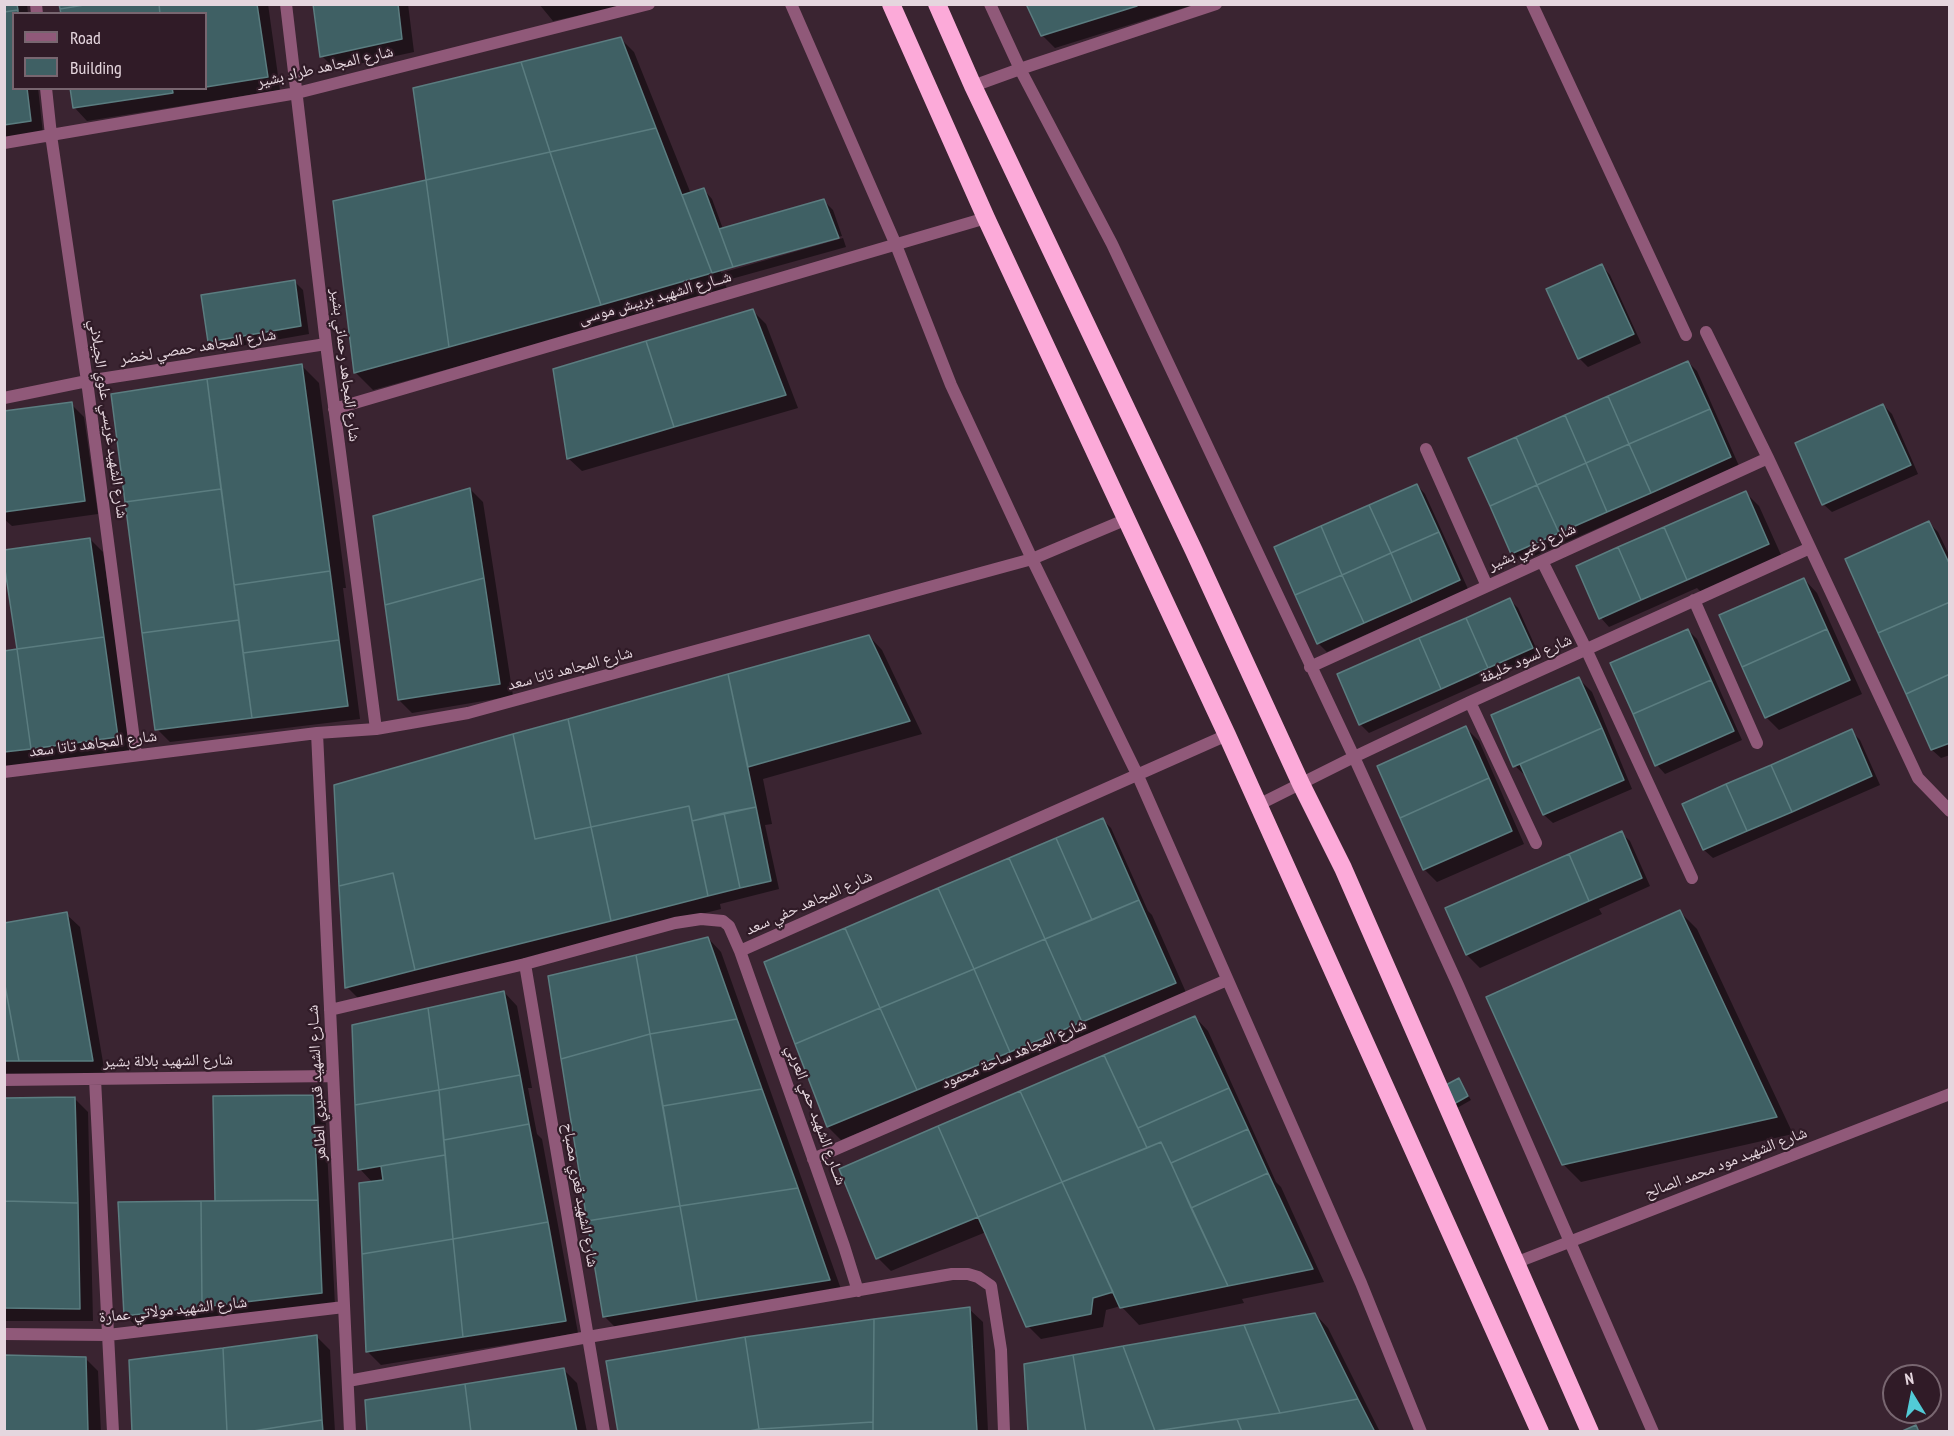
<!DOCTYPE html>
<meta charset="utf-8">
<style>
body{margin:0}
#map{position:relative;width:1954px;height:1436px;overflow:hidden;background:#3a2431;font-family:"PT Sans Narrow",sans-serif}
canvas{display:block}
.frame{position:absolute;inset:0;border:6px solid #e5d6de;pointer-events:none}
.legend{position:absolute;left:12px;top:12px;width:195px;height:78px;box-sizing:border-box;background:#301b27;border:2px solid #786670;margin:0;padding:8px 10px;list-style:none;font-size:18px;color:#e5d6de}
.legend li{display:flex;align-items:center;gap:12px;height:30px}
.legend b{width:30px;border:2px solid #786670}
.north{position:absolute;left:1882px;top:1364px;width:60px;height:60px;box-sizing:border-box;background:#301b27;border:2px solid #786670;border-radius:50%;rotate:350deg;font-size:16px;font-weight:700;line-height:24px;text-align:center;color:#e5d6de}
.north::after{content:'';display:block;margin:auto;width:21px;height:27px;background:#52cbd7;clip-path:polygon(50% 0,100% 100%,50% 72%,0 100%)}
</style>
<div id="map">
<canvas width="1954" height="1436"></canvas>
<div class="frame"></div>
<ul class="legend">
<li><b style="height:8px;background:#905979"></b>Road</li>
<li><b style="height:16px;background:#3f6064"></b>Building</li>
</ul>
<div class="north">N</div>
</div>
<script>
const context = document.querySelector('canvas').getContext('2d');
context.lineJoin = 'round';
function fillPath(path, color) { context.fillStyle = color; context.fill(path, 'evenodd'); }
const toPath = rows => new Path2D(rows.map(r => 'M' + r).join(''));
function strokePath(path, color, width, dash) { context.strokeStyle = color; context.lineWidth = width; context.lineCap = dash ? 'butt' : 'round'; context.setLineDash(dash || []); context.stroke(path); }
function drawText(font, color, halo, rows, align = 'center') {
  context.font = font + ' "PT Sans Narrow","Noto Naskh Arabic",sans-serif'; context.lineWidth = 4.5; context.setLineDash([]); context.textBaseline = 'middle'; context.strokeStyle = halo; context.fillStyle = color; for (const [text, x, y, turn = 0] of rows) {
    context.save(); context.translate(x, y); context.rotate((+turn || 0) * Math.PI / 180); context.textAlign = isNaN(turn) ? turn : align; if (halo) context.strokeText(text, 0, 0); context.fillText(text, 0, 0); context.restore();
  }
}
fillPath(toPath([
 [4,4,27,4,28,14,14,14,14,88,38,88,43,134,4,139],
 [60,4,268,4,280,90,87,121,74,107,72,88,206,88,206,14],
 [315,4,408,4,414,52,335,69,322,56],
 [539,4,631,4,553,21],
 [1028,4,1196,4,1055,48,1042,35],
 [620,38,634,52,691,194,704,190,712,199,723,229,824,201,833,210,842,236,721,269,721,273,843,238,846,247,724,281,728,291,373,390,355,372,429,181],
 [1602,266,1610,275,1641,343,1588,367,1579,358],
 [294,281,303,290,309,334,218,350,209,341],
 [753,311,766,324,798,408,582,471,568,458],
 [1688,362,1697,371,1739,466,1521,562,1512,554,1470,458],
 [302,366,319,383,346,588,343,588,360,719,170,742,157,729,113,395],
 [71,404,84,417,98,514,12,526,4,519,4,413],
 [1883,405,1892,414,1918,474,1832,512,1823,504],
 [1417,485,1425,494,1468,589,1327,652,1318,643],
 [470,489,483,502,513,696,412,713,399,700],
 [1746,493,1759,506,1782,557,1702,593,1697,588,1609,627,1601,618],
 [1929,523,1938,532,1950,557,1950,755,1941,758,1932,750,1847,560],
 [90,539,103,552,131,750,4,767,4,653,18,651],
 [1804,579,1817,593,1862,694,1779,730,1766,717],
 [1510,600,1518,608,1540,657,1369,733,1360,724],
 [1688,630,1697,639,1742,740,1665,774,1657,765],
 [869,636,882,650,922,734,763,779,772,824,765,825,779,889,720,904,721,909,360,1000,347,987,728,676,730,678],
 [1578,678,1592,692,1632,789,1553,823,1544,815,1529,779,1515,766],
 [1466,728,1479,741,1524,844,1437,882,1424,869],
 [1851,731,1860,740,1880,785,1713,858,1704,850,1684,805],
 [1102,819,1111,828,1148,911,1152,915,1188,997,841,1140,828,1127],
 [1621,833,1630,841,1650,886,1599,909,1602,914,1480,968,1467,955,1447,909],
 [1680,912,1697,929,1793,1134,1581,1182,1563,1164],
 [66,914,80,927,105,1074,4,1073,4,924],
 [708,938,721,952,842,1292,617,1329,604,1316,550,977],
 [504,992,517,1006,532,1088,528,1088,537,1134,542,1139,578,1333,381,1365,368,1352,360,1185,373,1183,360,1169],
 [1195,1017,1208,1031,1276,1182,1281,1187,1324,1282,1242,1299,1244,1303,1139,1325,1121,1306,1106,1310,1103,1327,1041,1339,1028,1326,986,1232,891,1271,878,1258,841,1169],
 [1459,1080,1471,1100,1457,1108,1453,1104],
 [312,1097,325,1110,335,1306,139,1329,125,1315,217,1202],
 [74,1098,88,1112,93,1321,4,1321,4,1099],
 [969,1309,983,1322,988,1432,620,1432,821,1327],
 [1315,1314,1328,1328,1380,1432,1029,1432],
 [317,1337,330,1350,335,1432,134,1432],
 [85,1358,98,1371,101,1432,4,1432],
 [564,1370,577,1383,587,1432,368,1432]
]), '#0007');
const building = toPath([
 [4,4,17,4,18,10,4,12,4,4],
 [59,4,90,4,60,9,59,4],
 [90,4,159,4,160,14,61,14,60,9,90,4],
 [159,4,257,4,268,77,206,87,206,14,160,14,159,4],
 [313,4,398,4,402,39,320,57,313,4],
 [1026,4,1136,4,1137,6,1041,36,1026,4],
 [18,10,18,14,14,14,14,88,27,88,31,121,4,125,4,12,18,10],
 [621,37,656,128,550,152,521,62,621,37],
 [521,62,550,152,426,180,413,88,521,62],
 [70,88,172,88,173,93,73,108,70,88],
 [656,128,712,273,601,305,550,152,656,128],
 [550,152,601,305,449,347,426,180,550,152],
 [426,180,449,347,354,373,333,201,426,180],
 [704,188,733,267,712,273,682,195,704,188],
 [824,199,839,238,733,267,719,229,824,199],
 [1602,264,1634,334,1578,359,1546,289,1602,264],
 [295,280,301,326,208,342,201,295,295,280],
 [753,309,786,395,674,427,646,341,753,309],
 [646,341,674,427,567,459,553,369,646,341],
 [1688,361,1710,409,1629,444,1608,396,1688,361],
 [302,364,330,571,234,585,207,379,302,364],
 [207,379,221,489,125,502,111,394,207,379],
 [1608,396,1629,444,1586,463,1565,415,1608,396],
 [72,402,85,501,4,512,4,411,72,402],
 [1883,404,1911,465,1822,505,1795,443,1883,404],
 [1710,409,1731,457,1651,493,1629,444,1710,409],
 [1565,415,1586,463,1537,485,1516,437,1565,415],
 [1516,437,1537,485,1490,506,1468,458,1516,437],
 [1629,444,1651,493,1607,512,1586,463,1629,444],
 [1586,463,1607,512,1559,533,1537,485,1586,463],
 [1417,484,1439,532,1391,553,1369,505,1417,484],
 [1537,485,1559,533,1511,554,1490,506,1537,485],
 [470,488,484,578,385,605,373,516,470,488],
 [221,489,239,620,142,633,125,502,221,489],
 [1746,491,1769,544,1687,580,1664,527,1746,491],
 [1369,505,1391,553,1342,575,1321,526,1369,505],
 [1929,521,1950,565,1950,602,1878,633,1845,559,1929,521],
 [1321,526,1342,575,1295,595,1274,547,1321,526],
 [1664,527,1687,580,1641,600,1618,547,1664,527],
 [1439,532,1460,580,1412,602,1391,553,1439,532],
 [90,538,104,637,17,649,4,563,4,550,90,538],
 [1618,547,1641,600,1599,619,1576,566,1618,547],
 [1391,553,1412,602,1364,623,1342,575,1391,553],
 [330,571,339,640,243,653,234,585,330,571],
 [1342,575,1364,623,1317,644,1295,595,1342,575],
 [484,578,500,684,398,700,385,605,484,578],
 [1804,578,1827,629,1742,667,1719,615,1804,578],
 [1510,598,1533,648,1488,668,1466,618,1510,598],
 [1950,602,1950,674,1906,694,1878,633,1950,602],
 [1466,618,1488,668,1441,689,1419,638,1466,618],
 [239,620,252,718,155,730,142,633,239,620],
 [1688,629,1711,680,1633,714,1610,663,1688,629],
 [1827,629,1850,680,1765,718,1742,667,1827,629],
 [869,635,910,721,748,767,728,674,869,635],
 [104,637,118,737,31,749,17,649,104,637],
 [1419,638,1441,689,1359,725,1337,674,1419,638],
 [339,640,348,706,252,718,243,653,339,640],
 [17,649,31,749,4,752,4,651,17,649],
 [728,674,756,807,692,821,689,806,591,827,568,719,728,674],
 [1950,674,1950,743,1931,750,1906,694,1950,674],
 [1579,677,1602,728,1513,767,1491,715,1579,677],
 [1711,680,1734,731,1655,766,1633,714,1711,680],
 [568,719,591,827,535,839,513,734,568,719],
 [1466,726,1489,778,1400,818,1377,766,1466,726],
 [1602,728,1624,780,1543,815,1520,764,1602,728],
 [1852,729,1872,776,1792,812,1771,765,1852,729],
 [513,734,535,839,591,827,611,921,415,970,393,873,339,886,334,785,513,734],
 [1771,765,1792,812,1747,831,1726,784,1771,765],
 [1489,778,1512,831,1423,870,1400,818,1489,778],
 [1726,784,1747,831,1703,850,1682,804,1726,784],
 [689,806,708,896,611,921,591,827,689,806],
 [756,807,771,881,740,888,724,813,756,807],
 [724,813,740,888,708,896,692,821,724,813],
 [1103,818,1139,900,1092,920,1056,838,1103,818],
 [1622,831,1642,878,1589,901,1569,854,1622,831],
 [1056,838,1092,920,1045,939,1009,858,1056,838],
 [1569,854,1589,901,1466,955,1445,908,1569,854],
 [1009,858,1045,939,974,969,938,888,1009,858],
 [393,873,415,970,345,988,339,886,393,873],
 [938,888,974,969,880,1008,845,928,938,888],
 [1139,900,1176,983,1082,1022,1045,939,1139,900],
 [1680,910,1777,1117,1562,1165,1486,997,1680,910],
 [67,912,93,1061,19,1061,4,980,4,923,67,912],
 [845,928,880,1008,795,1044,764,962,845,928],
 [708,937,737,1019,650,1034,636,955,708,937],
 [1045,939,1082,1022,1010,1052,974,969,1045,939],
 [636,955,650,1034,561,1059,548,976,636,955],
 [974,969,1010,1052,917,1090,880,1008,974,969],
 [4,980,19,1061,4,1061,4,980],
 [504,991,520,1075,439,1090,428,1008,504,991],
 [428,1008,439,1090,355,1105,352,1025,428,1008],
 [880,1008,917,1090,827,1127,795,1044,880,1008],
 [1195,1016,1229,1088,1138,1128,1104,1055,1195,1016],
 [737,1019,762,1089,663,1106,650,1034,737,1019],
 [650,1034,680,1206,587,1221,561,1059,650,1034],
 [1104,1055,1147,1148,1062,1182,1020,1091,1104,1055],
 [520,1075,529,1124,444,1140,439,1090,520,1075],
 [1459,1078,1468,1096,1452,1105,1442,1087,1459,1078],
 [1229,1088,1248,1129,1171,1163,1161,1142,1147,1148,1138,1128,1229,1088],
 [762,1089,798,1188,680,1206,663,1106,762,1089],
 [439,1090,445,1155,358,1170,355,1105,439,1090],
 [1020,1091,1062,1182,978,1217,938,1126,1020,1091],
 [313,1095,318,1200,215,1201,213,1096,313,1095],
 [75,1097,78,1203,4,1201,4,1098,75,1097],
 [529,1124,548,1222,453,1239,444,1140,529,1124],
 [938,1126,978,1217,876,1259,839,1169,938,1126],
 [1248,1129,1268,1173,1191,1208,1171,1163,1248,1129],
 [1161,1142,1228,1286,1120,1308,1062,1182,1161,1142],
 [445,1155,453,1239,362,1254,359,1183,383,1180,381,1166,445,1155],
 [1268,1173,1313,1269,1228,1286,1191,1208,1268,1173],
 [1062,1182,1113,1292,1093,1298,1091,1314,1026,1327,978,1217,1062,1182],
 [798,1188,830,1280,697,1301,680,1206,798,1188],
 [318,1200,322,1293,202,1307,201,1201,318,1200],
 [4,1201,78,1203,80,1309,4,1308,4,1201],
 [201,1201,202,1307,124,1316,118,1202,201,1201],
 [680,1206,697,1301,603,1317,587,1221,680,1206],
 [548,1222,566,1321,463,1337,453,1239,548,1222],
 [453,1239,463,1337,366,1352,362,1254,453,1239],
 [970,1307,977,1431,873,1432,874,1319,970,1307],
 [1315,1313,1358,1399,1280,1413,1244,1325,1315,1313],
 [874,1319,873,1422,759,1429,745,1337,874,1319],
 [1244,1325,1280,1413,1155,1431,1123,1346,1244,1325],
 [317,1335,322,1420,247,1432,227,1432,223,1348,317,1335],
 [745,1337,759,1429,744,1432,618,1432,606,1361,745,1337],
 [1123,1346,1155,1431,1086,1432,1073,1355,1123,1346],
 [223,1348,227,1432,132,1432,129,1360,223,1348],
 [4,1355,86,1357,88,1432,4,1432,4,1355],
 [1073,1355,1086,1432,1028,1432,1024,1364,1073,1355],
 [564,1368,577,1432,471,1432,465,1384,564,1368],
 [465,1384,471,1432,367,1432,365,1400,465,1384],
 [1358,1399,1375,1432,1242,1432,1237,1419,1280,1413,1358,1399],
 [1237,1419,1242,1432,1152,1432,1155,1431,1237,1419],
 [322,1420,323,1432,247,1432,322,1420],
 [873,1422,873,1432,760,1432,759,1429,873,1422],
 [1916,1425,1919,1432,1900,1432,1916,1425]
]);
fillPath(building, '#3f6064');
strokePath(building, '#5b7d80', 1.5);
strokePath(toPath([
 [36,4,37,14],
 [286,4,326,344,376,729],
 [791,4,896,245,951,385,1032,559,1138,776,1361,1283,1421,1432],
 [990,4,1020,69,1112,244,1354,757,1458,985,1653,1432],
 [1532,4,1686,335],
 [973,86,1020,69,1216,4],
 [46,88,51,135,87,381,136,755],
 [4,143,297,93,649,4],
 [1706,332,1768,458,1918,778,1950,811],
 [4,398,87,381,326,344],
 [334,409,986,218],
 [1426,449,1487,586],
 [1542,561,1586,649,1692,878],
 [1694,600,1757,743],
 [1310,667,1768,458],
 [1470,702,1536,843],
 [317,733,350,1432],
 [4,772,317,733,376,729,468,713,1032,559,1127,519],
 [1258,805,1354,757,1470,702,1810,548],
 [740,951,844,1246,858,1291],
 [525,964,604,1432],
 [330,1010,525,964,675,923,701,919,723,921,729,926,740,951,1227,735],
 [95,1079,113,1432],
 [4,1080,333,1076],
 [813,1159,1227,980],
 [1515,1263,1950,1094],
 [4,1334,108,1335,344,1307],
 [348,1381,588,1337,952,1274,968,1274,978,1277,991,1286,1001,1350,1004,1432]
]), '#905979', 12);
strokePath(toPath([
 [891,4,986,218,1227,735,1540,1432],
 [937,4,973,86,1194,551,1301,784,1343,868,1590,1432]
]), '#fcaad9', 18);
drawText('16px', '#e5d6de', '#301b27', [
 ["شارع المجاهد طراد بشير",325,67,-13],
 ["شــارع الشهيد بريبش موسى",655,298,-16],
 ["شارع المجاهد حمصي لخضر",198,347,-9],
 ["شارع المجاهد رحماني بشير",345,365,83],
 ["شارع الشهيد غريسي علوي الجيلاني",108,419,82],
 ["شارع زغبي بشير",1532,547,-24],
 ["شارع لسود خليفة",1526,659,-24],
 ["شارع المجاهد تاتا سعد",570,669,-15],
 ["شارع المجاهد تاتا سعد",93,744,-7],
 ["شارع المجاهد حفي سعد",809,903,-24],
 ["شارع المجاهد ساحة محمود",1014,1054,-23],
 ["شارع الشهيد بلالة بشير",168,1061,-1],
 ["شــارع الشهيد قديري الطاهر",317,1083,-93],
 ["شــارع الشهيد حمي العربي",816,1115,70],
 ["شارع الشهيد مود محمد الصالح",1726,1163,-21],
 ["شارع الشهيد قعري مصباح",580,1195,80],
 ["شارع الشهيد مولاتي عمارة",173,1310,-6]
]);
</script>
